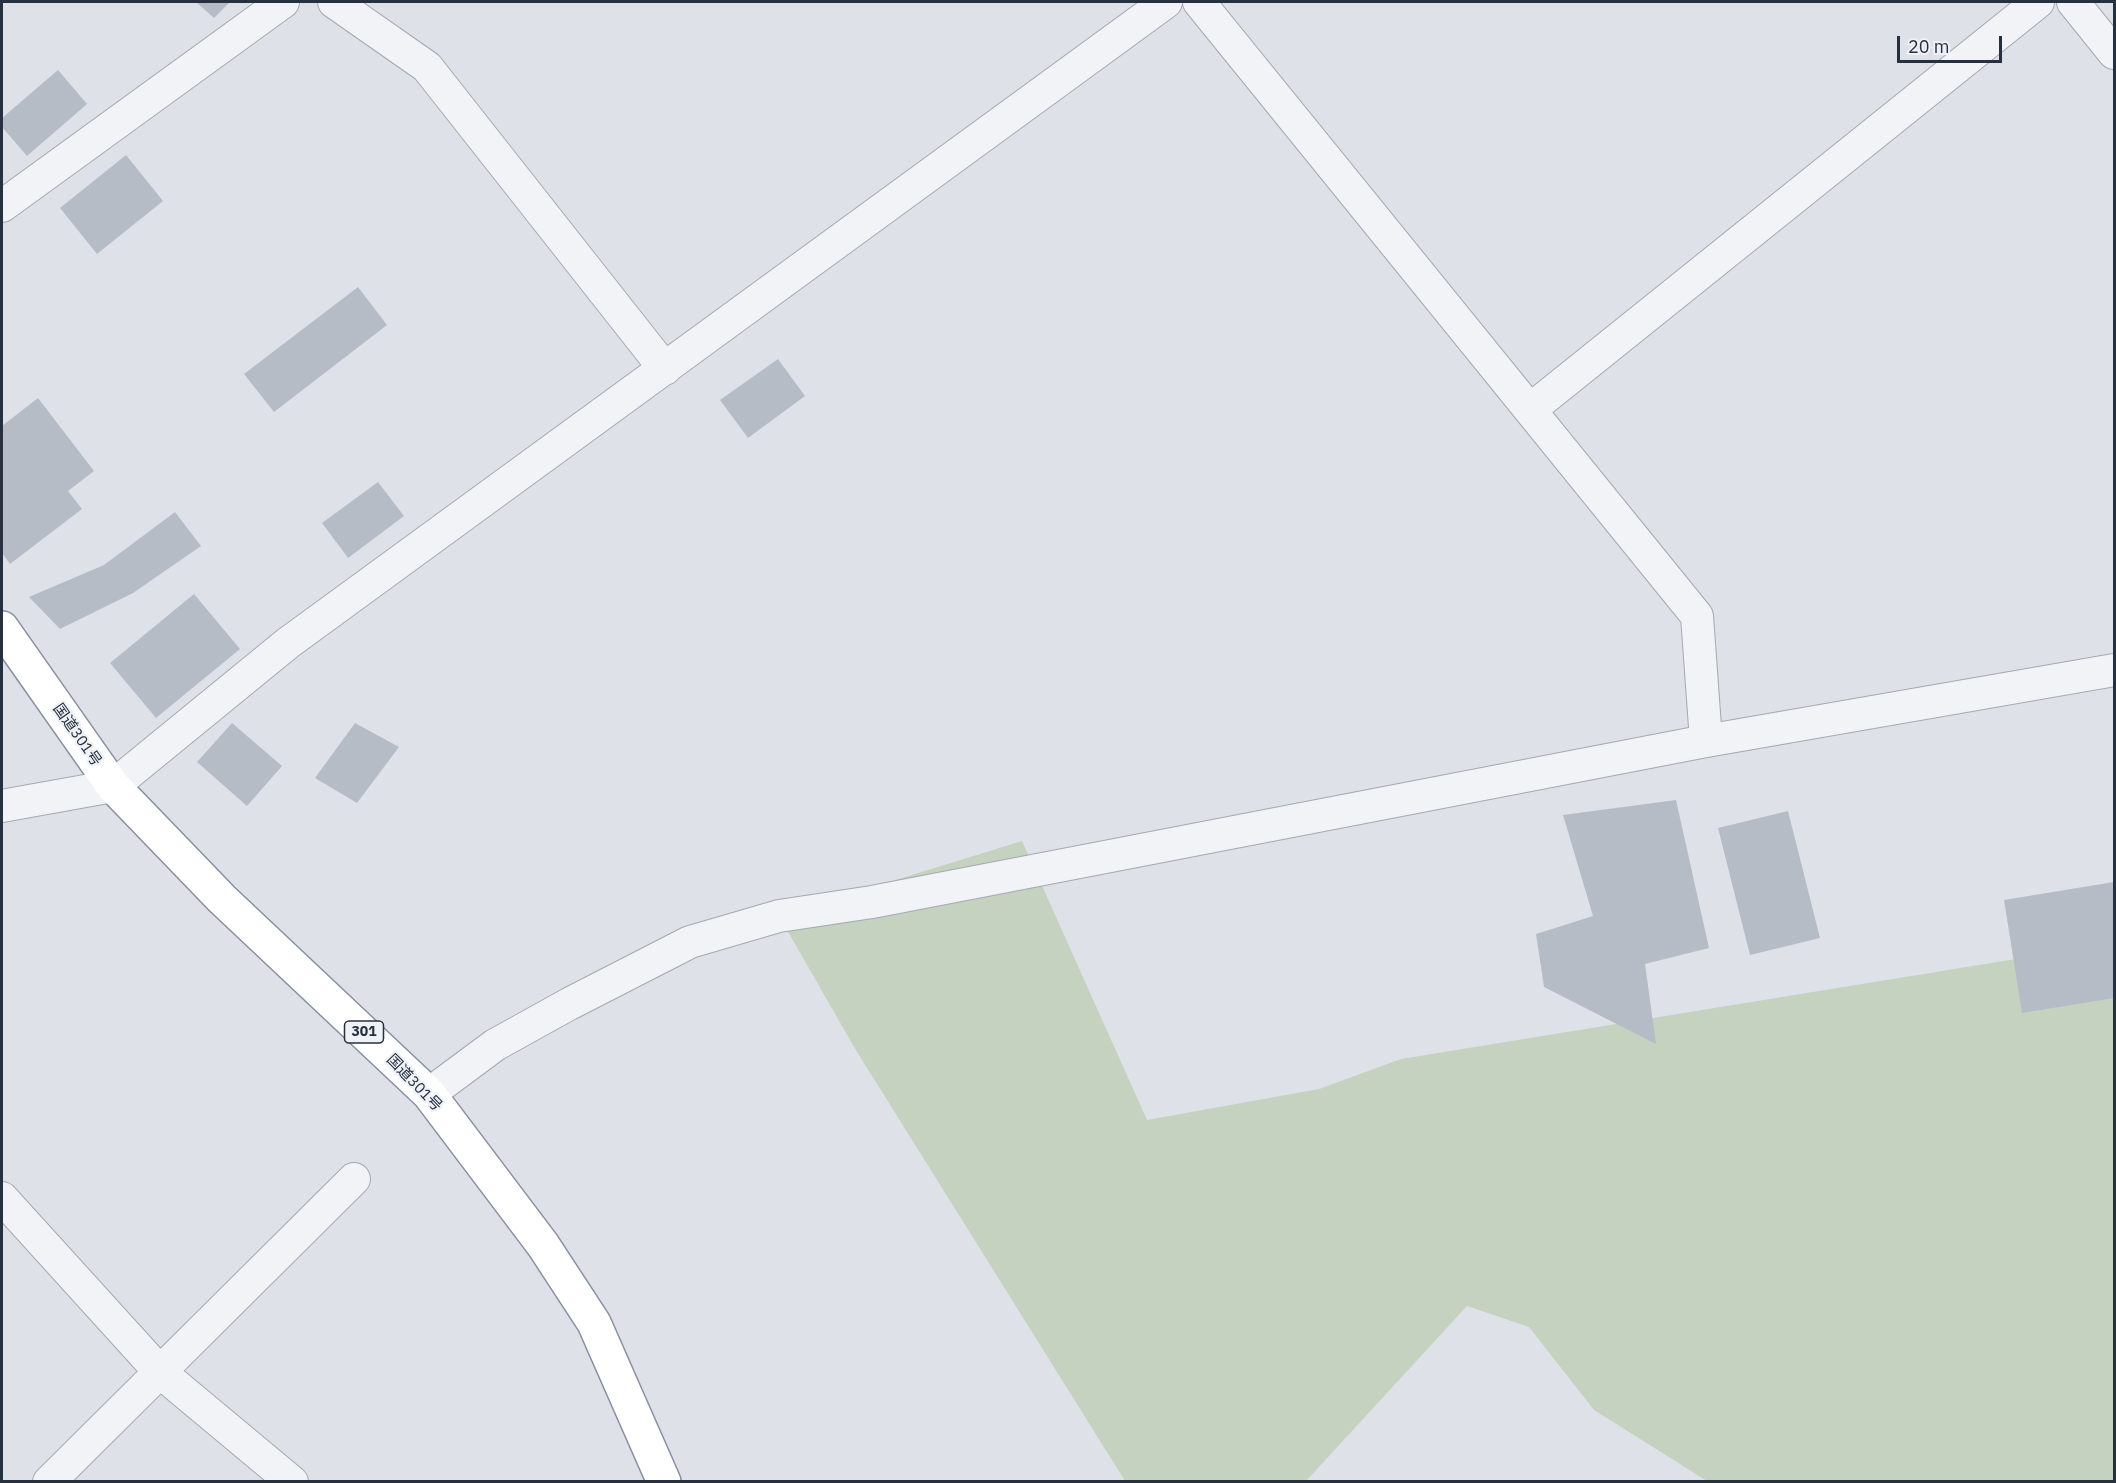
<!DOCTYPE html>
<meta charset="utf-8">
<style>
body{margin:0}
#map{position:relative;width:2116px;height:1483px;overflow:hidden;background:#dee2e8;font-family:"IBM Plex Sans",sans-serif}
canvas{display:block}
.frame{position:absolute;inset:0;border:3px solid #27303f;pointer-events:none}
.scale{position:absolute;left:1897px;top:36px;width:105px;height:27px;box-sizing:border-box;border:3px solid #27303f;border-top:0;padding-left:8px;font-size:18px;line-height:21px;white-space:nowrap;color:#27303f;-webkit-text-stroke:4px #eef1f6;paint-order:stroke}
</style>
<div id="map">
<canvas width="2116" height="1483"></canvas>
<div class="frame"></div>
<div class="scale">20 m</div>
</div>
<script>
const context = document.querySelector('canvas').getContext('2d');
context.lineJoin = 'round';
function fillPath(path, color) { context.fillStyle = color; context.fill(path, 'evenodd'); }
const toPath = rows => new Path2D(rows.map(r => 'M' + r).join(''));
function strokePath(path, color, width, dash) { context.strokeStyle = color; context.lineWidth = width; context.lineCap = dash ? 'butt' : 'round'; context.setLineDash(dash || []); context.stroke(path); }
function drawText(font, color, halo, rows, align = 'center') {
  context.font = font + ' "IBM Plex Sans","Noto Sans JP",sans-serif'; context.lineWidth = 4.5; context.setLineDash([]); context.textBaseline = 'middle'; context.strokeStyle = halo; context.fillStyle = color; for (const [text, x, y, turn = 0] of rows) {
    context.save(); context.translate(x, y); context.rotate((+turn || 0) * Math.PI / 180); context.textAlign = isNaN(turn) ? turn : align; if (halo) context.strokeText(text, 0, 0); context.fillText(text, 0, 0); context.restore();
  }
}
fillPath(toPath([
 [1022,841,1147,1120,1319,1089,1401,1059,2114,943,2114,1481,1707,1481,1594,1410,1529,1327,1467,1306,1306,1481,1125,1481,854,1047,779,916]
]), '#c5d2bf');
fillPath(toPath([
 [196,2,230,2,214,18],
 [58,70,87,104,27,156,2,127,2,118],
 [126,155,163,201,97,254,60,208],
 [358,287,387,325,274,412,244,374],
 [778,359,805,396,748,438,720,400],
 [38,398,94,471,68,491,82,509,10,564,2,553,2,426],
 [378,482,404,516,348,558,322,523],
 [175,512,201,546,133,593,60,629,29,597,104,565],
 [194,594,240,649,156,718,110,663],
 [232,723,282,766,247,806,197,762],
 [355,723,399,747,357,803,315,778],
 [1676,800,1709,948,1645,964,1656,1044,1544,987,1536,934,1593,916,1563,815],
 [1788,811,1820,938,1750,955,1718,828],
 [2114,882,2114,998,2022,1013,2004,900]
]), '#b6bcc5');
const street = toPath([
 [334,2,427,67,665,369],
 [1199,2,1697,616,1706,741],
 [2073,2,2114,53],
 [2,206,283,2],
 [1531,409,2038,2],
 [2,806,113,786,288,643,1166,2],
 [429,1094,495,1045,569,1004,690,942,779,916,872,902,1706,741,2114,670],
 [2,1198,160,1372,292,1482],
 [49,1482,354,1179]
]);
const highway = toPath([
 [2,628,113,786,222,899,429,1094,543,1245,594,1323,664,1482]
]);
strokePath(street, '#a3a9b2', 34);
strokePath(highway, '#86909f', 36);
strokePath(street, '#f1f3f6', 32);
strokePath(highway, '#fff', 33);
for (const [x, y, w] of [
 [364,1032,39]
]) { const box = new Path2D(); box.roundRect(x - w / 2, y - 11, w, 22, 4.5); context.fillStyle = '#eef1f6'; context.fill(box); strokePath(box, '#27303f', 1.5); }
drawText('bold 14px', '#27303f', null, [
 ["301",364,1032]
]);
drawText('15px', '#27303f', '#eef1f6', [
 ["国道301号",77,735,55],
 ["国道301号",414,1083,46]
]);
</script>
